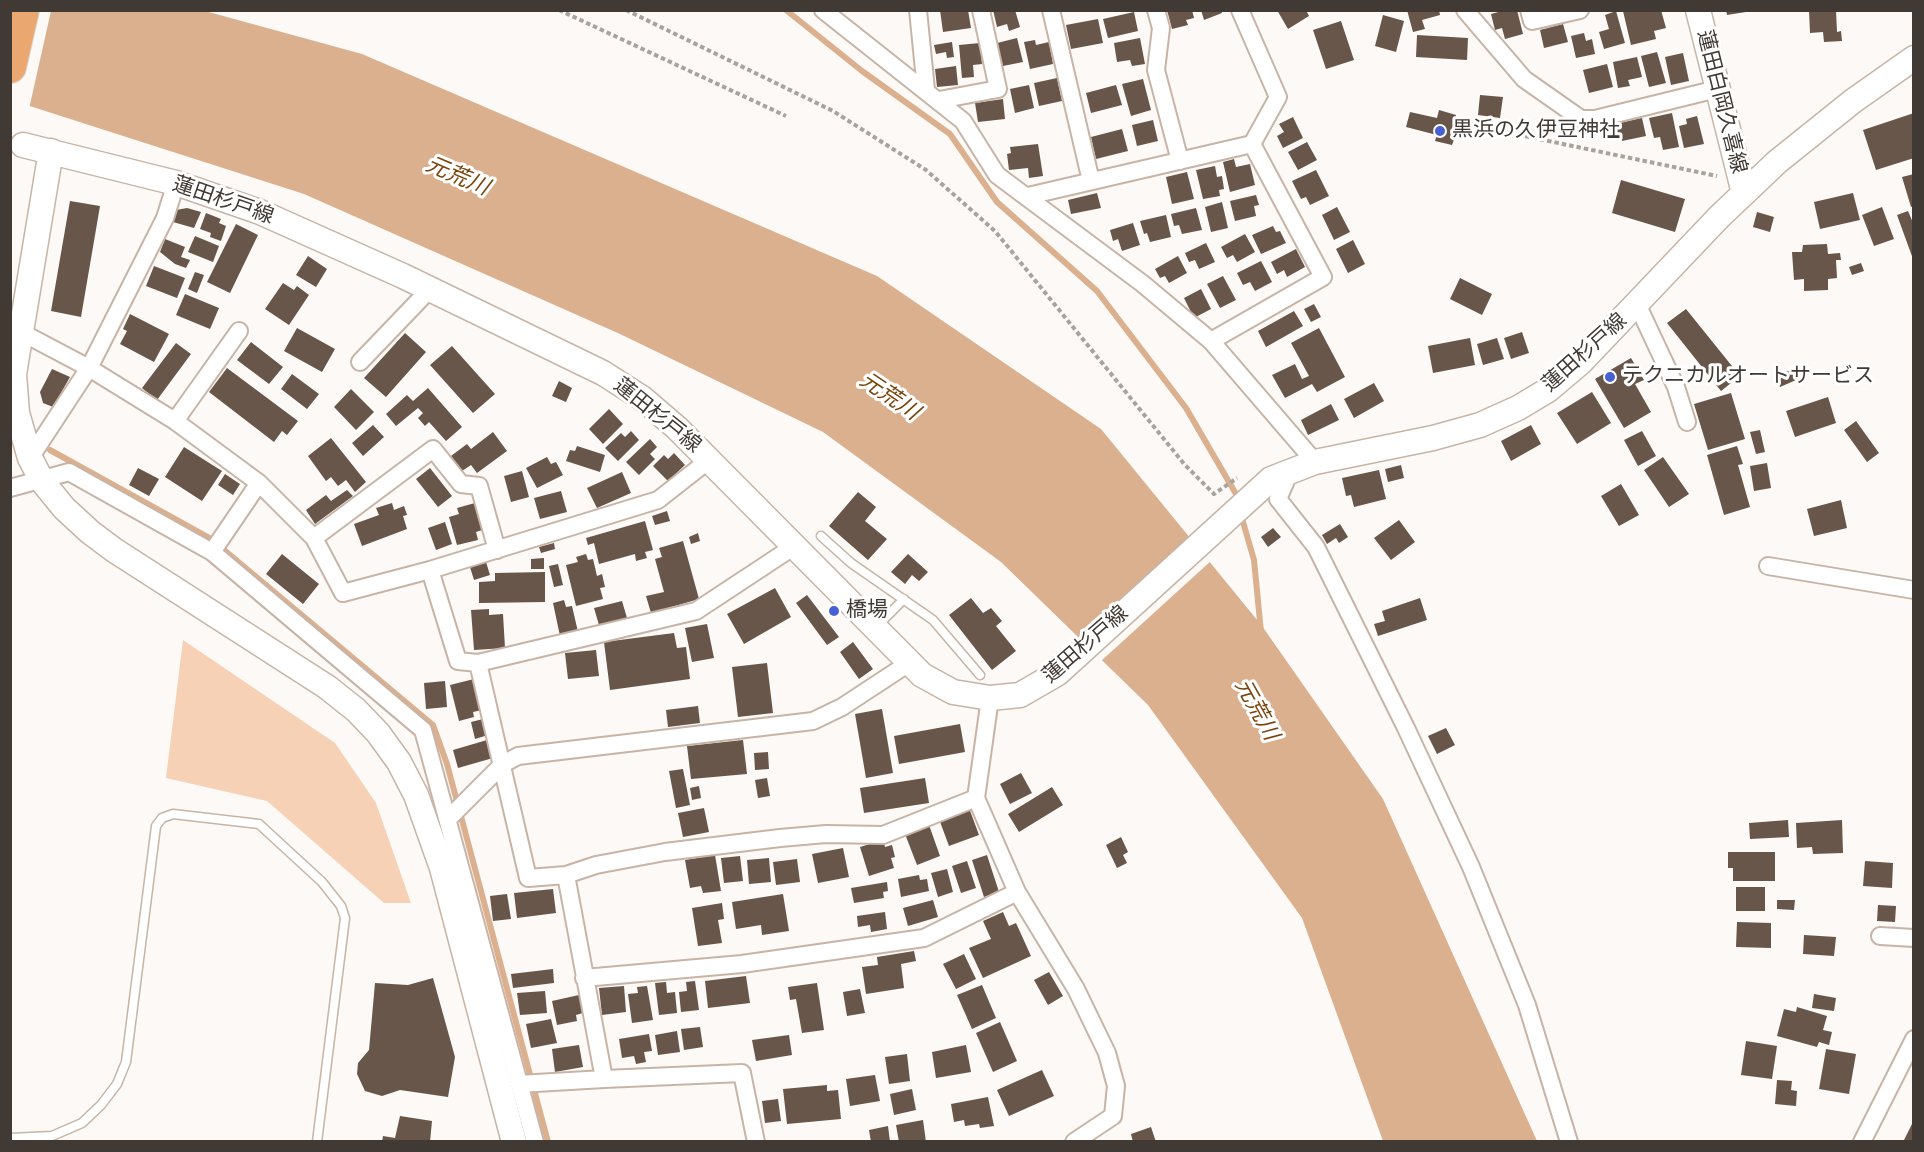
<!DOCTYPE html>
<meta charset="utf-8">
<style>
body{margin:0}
#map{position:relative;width:1924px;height:1152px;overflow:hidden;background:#fdf9f6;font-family:"DejaVu Sans",sans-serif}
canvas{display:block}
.frame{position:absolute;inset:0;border:12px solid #413933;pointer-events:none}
</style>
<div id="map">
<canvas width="1924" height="1152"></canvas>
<div class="frame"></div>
</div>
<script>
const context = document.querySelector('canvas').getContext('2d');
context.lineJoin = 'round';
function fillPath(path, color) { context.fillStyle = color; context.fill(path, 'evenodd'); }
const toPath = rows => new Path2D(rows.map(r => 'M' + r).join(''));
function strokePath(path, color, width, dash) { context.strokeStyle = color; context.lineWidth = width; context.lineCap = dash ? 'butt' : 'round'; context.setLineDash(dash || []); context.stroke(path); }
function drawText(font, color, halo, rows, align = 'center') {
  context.font = font + ' "DejaVu Sans","Noto Sans JP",sans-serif'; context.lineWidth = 6; context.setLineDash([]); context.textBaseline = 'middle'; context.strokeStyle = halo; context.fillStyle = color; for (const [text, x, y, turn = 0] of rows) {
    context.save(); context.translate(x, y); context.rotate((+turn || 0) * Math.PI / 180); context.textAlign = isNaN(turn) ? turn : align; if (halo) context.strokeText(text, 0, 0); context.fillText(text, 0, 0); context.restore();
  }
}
fillPath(toPath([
 [183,640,335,743,376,803,411,903,384,903,267,801,166,778]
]), '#f6d1b5');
fillPath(toPath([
 [11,11,205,11,362,54,877,276,1101,429,1262,626,1383,799,1537,1141,1383,1141,1302,918,1148,705,1001,562,823,432,620,334,304,194,11,100]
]), '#dbb08e');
fillPath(toPath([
 [11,11,51,11,29,109,10,103],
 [1206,553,1212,560,1100,662,1094,656]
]), '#fdf9f6');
strokePath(toPath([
 [786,10,862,71,950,134,997,202,1097,291,1186,408,1236,494,1238,502],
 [50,450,211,539,433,725,447,764,548,1142],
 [1241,515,1254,560,1261,632]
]), '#dbb08e', 6);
fillPath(toPath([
 [940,10,968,10,971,28,943,32],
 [993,10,1015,10,1020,27,1009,31,1007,24,997,27],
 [1167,10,1192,10,1194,18,1186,20,1188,25,1172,29],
 [1201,10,1221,10,1222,13,1204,20],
 [1277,10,1306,10,1309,16,1288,29],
 [1407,10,1439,10,1440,15,1422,20,1425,29,1413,32],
 [1506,10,1517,10,1523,34,1505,39,1502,28,1495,30,1491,14],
 [1661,10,1666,28,1654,31,1656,39,1631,45,1623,11],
 [1726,10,1746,10,1746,12,1727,15],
 [1809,10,1836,10,1837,32,1841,31,1842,41,1824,42,1823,32,1810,33],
 [1616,11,1625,43,1604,49,1599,32,1609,29,1605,15],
 [1134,12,1138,31,1108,38,1103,19],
 [1383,15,1404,21,1396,52,1375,46],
 [1098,19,1103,43,1071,49,1066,25],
 [1341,21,1354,60,1326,69,1313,30],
 [1563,24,1568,42,1544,48,1540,30],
 [1584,33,1586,41,1592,39,1595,54,1576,58,1571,36],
 [1417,35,1468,38,1467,60,1416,57],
 [1017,38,1023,62,1003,66,997,43],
 [1140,38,1145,64,1132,66,1130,60,1117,62,1114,43],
 [1035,40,1036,45,1049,42,1053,64,1030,69,1024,42],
 [952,42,954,57,947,58,946,52,936,54,934,45],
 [980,43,982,64,973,65,974,77,962,78,959,45],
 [1657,52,1666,83,1649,87,1641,56],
 [1683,53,1689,81,1671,85,1665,57],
 [1637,57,1642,77,1628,80,1630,86,1618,88,1613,62],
 [1607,64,1613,87,1589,93,1583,70],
 [956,66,958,85,937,87,935,69],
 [1057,78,1062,101,1039,106,1034,83],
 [1143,79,1151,110,1131,116,1122,84],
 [1029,85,1034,108,1015,113,1010,89],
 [1116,85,1122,105,1091,113,1086,93],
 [1480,95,1503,97,1500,118,1478,115],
 [1003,99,1005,119,978,122,975,103],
 [1439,110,1456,115,1455,119,1461,121,1452,145,1435,141,1437,135,1406,127,1410,112,1437,118],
 [1672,113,1679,147,1663,150,1660,137,1654,138,1649,118],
 [1914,113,1914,158,1876,170,1863,130],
 [1697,116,1704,144,1684,148,1679,126,1687,124,1686,119],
 [1293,117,1303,138,1283,148,1277,136,1284,132,1279,124],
 [1642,118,1646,136,1622,141,1620,135,1612,137,1610,125],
 [1153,120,1158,141,1137,146,1132,125],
 [1122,129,1128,151,1096,159,1091,137],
 [1307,142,1317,160,1298,170,1288,152],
 [1038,144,1043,176,1029,178,1028,168,1009,170,1007,154,1011,153,1010,147],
 [1234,159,1236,167,1250,164,1255,185,1230,192,1223,162],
 [1215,166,1217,177,1222,176,1224,189,1219,190,1220,196,1203,199,1196,170],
 [1316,170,1329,196,1310,205,1306,197,1301,199,1292,181],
 [1187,172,1194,199,1172,204,1166,177],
 [1914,174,1914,206,1911,207,1902,177],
 [1621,180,1685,199,1675,232,1612,213],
 [1097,193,1101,208,1071,214,1068,200],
 [1853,193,1860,220,1820,229,1814,202],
 [1256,195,1259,205,1254,206,1256,216,1235,221,1230,201],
 [70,201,100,206,81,317,51,311],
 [1222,202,1228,228,1211,232,1205,207],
 [1337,207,1350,232,1334,240,1322,215],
 [1882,207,1894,239,1874,246,1862,215],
 [187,208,201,212,194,228,173,222,176,210],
 [1196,208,1202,230,1182,234,1179,225,1174,226,1171,214],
 [1908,211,1914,225,1913,259,1897,215],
 [1757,212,1774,217,1770,232,1753,227],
 [206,213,221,219,219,223,226,226,221,241,210,237,211,233,200,229],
 [1166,215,1171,237,1150,242,1147,233,1144,234,1140,221],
 [1133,223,1140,245,1122,251,1118,239,1113,241,1110,230],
 [236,224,258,235,230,293,207,282],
 [1273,226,1276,232,1280,231,1286,243,1261,254,1252,235],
 [1245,234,1255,252,1237,262,1233,255,1227,258,1221,247],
 [195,236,219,246,213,262,188,252],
 [165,239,185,247,181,257,190,260,186,268,175,264,160,252],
 [1353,240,1365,264,1348,273,1336,249],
 [1206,243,1215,262,1199,269,1195,260,1189,262,1185,253],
 [1827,244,1828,254,1840,253,1841,260,1836,260,1837,278,1828,279,1828,290,1804,291,1804,279,1794,280,1792,252,1802,252,1803,245],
 [1296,249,1305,267,1287,277,1284,270,1277,274,1271,262],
 [308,256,327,269,316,287,296,275],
 [1178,256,1187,273,1169,283,1165,276,1160,278,1155,269],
 [1261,261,1272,282,1255,291,1250,282,1243,285,1237,273],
 [1861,263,1864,271,1852,275,1849,267],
 [154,266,185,278,177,298,146,286],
 [195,272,204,275,197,293,188,289],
 [1223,276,1236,300,1220,308,1207,284],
 [1460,278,1492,294,1482,315,1450,299],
 [283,283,294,290,297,286,309,295,289,325,265,309],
 [1201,289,1211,309,1194,318,1184,298],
 [185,294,219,308,210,329,176,315],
 [1314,304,1321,317,1311,322,1304,309],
 [1686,309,1740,376,1721,391,1667,323],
 [1294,311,1303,326,1266,347,1258,331],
 [130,314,169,334,154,362,120,344,127,331,123,329],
 [297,328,335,349,322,372,284,351],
 [1319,328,1345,377,1317,392,1312,384,1285,398,1272,375,1295,364,1302,379,1309,376,1291,343],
 [1522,332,1529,353,1511,359,1504,338],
 [405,333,426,352,386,397,364,378],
 [1470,338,1475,365,1433,373,1428,346],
 [1497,338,1504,359,1483,365,1477,344],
 [251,342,283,367,269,384,237,360],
 [176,343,191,354,157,400,142,388],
 [452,346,495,394,473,413,430,365],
 [1631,358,1644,380,1635,384,1651,412,1624,428,1595,379],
 [1799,367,1803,377,1780,387,1775,376],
 [227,368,298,421,287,435,282,431,274,442,209,392],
 [52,369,70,377,53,407,43,403,40,392],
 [292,374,319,394,307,409,281,389],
 [559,381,572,388,566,402,552,396],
 [1374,383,1384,401,1354,418,1344,399],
 [428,388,462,427,446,441,429,422,425,426,418,418,423,413,418,408,396,426,386,414,407,395,413,401],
 [351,389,374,412,356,430,334,407],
 [1592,392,1611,423,1577,444,1557,413],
 [1731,393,1745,439,1708,450,1694,404],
 [1828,397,1836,423,1795,437,1786,411],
 [1331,404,1339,420,1308,435,1301,420],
 [609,409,623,424,603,444,589,429],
 [1856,421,1879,453,1867,462,1844,430],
 [373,425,384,437,363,456,352,443],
 [1531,425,1541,444,1511,461,1501,441],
 [1760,430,1765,452,1756,454,1750,432],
 [631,431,639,440,618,461,605,448,621,433,625,437],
 [1642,431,1656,456,1638,466,1624,440],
 [493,432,507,451,477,473,471,465,462,471,451,456,467,444,471,449],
 [331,438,366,482,355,492,346,480,338,486,331,477,326,481,308,456],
 [650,439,657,447,650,454,655,459,639,475,626,462],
 [577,446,605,455,600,472,566,461,570,450,575,451],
 [1737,446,1743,464,1738,465,1750,507,1724,515,1707,455],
 [184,447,222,471,202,501,165,477],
 [674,453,685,465,668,481,653,466,664,455,668,459],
 [547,457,551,464,556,462,563,475,537,488,526,468],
 [1663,457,1689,494,1669,507,1644,470],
 [1767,463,1771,488,1754,491,1750,466],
 [1401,465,1404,478,1388,482,1385,469],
 [138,468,159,479,149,496,129,485],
 [430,468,452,496,438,507,416,479],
 [1379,470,1386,499,1354,507,1351,495,1346,496,1342,478],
 [522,471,529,497,511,502,504,476],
 [622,472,631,493,597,508,587,488],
 [225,474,240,484,233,495,218,485],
 [1621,484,1639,515,1619,526,1601,496],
 [347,490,353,496,315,524,306,510,326,495,331,501],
 [561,491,567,512,540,519,534,498],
 [858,492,876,507,865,521,887,539,868,560,829,526],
 [1841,500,1847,528,1814,536,1807,509],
 [392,503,394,510,404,506,407,515,403,516,407,529,362,546,354,524,379,515,376,508],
 [475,503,482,530,476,532,478,540,457,545,449,517,459,514,457,508],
 [667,511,670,521,655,525,652,516],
 [1399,520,1415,542,1391,560,1374,538],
 [645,521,653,550,645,552,647,558,636,561,635,554,599,564,594,543,588,545,586,538],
 [445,522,452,544,436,550,428,528],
 [1340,524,1348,537,1339,543,1336,538,1327,544,1322,535],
 [1273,528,1281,537,1268,547,1261,537],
 [698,533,700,541,691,544,689,537],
 [683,541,699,599,651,613,646,596,664,592,655,559,662,557,659,548],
 [554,543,555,549,541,553,539,547],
 [282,554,319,584,303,604,266,574],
 [586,554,588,560,593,559,597,576,602,574,605,587,600,588,603,599,576,606,566,565,578,562,576,557],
 [908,554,928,572,919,581,912,575,905,584,891,572],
 [544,558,544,569,531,569,531,559],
 [486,562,490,575,474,580,470,567],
 [558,564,563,585,554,587,549,566],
 [545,572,545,602,479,603,479,582,495,581,495,573],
 [775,588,791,617,744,644,727,614],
 [807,595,839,637,827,645,796,603],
 [971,598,983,613,991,608,1002,621,996,626,1016,651,992,670,949,615],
 [1420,598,1427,620,1378,636,1374,624,1385,621,1382,611],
 [564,600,566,607,572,606,578,632,560,636,553,603],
 [622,601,627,618,599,625,594,608],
 [489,609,489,615,503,614,505,648,474,650,471,610],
 [707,624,714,658,692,662,685,628],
 [674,633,677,648,686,647,690,679,610,690,604,642],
 [853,642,873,669,859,679,840,652],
 [596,650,599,676,568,679,565,653],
 [767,663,773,713,738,717,732,667],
 [474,679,482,710,473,712,474,717,459,721,450,685],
 [445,681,447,707,426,709,424,683],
 [698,706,700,723,668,727,666,710],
 [882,709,893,773,866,778,855,714],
 [483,719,488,735,475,739,471,722],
 [960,724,965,752,899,764,894,736],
 [1446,728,1455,745,1437,754,1428,736],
 [487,740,493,758,458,768,453,750],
 [743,740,747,774,691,779,687,746],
 [768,752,769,769,755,770,754,753],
 [683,769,690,805,676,808,669,771],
 [1021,773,1032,793,1010,804,1000,784],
 [767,778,770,796,758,798,755,780],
 [925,778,929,803,864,813,860,788],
 [699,786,701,798,692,800,690,788],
 [1052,787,1063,805,1019,832,1008,814],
 [704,808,709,832,683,837,678,813],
 [969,808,979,835,949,846,939,819],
 [1788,820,1789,837,1750,839,1749,823],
 [1842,820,1843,853,1813,854,1812,847,1797,848,1796,823],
 [929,825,940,856,917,865,905,834],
 [1121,837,1128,852,1123,855,1127,863,1117,868,1106,845],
 [883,840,885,847,892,845,895,857,891,858,894,868,869,876,860,847],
 [843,848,849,877,818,883,812,854],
 [1728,852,1775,852,1775,881,1733,881,1733,868,1728,868],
 [715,855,721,891,703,893,701,886,690,888,685,860],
 [987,855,999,892,984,897,972,860],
 [740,856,743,881,724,883,721,858],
 [769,858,771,882,749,884,747,860],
 [797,859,800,882,776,885,773,862],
 [967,861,976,888,961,893,952,866],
 [1865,861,1893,863,1892,888,1863,886],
 [947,869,953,892,938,897,931,873],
 [919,875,920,880,927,879,929,891,901,897,898,879],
 [887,882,888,891,883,892,884,898,854,903,851,888],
 [1736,887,1765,887,1765,911,1736,911],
 [553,889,556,913,517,918,514,893],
 [507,894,511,919,493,921,490,896],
 [783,894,789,931,762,935,761,925,736,929,732,902],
 [933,900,938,917,908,926,903,908],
 [1777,900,1795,900,1794,910,1777,909],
 [722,903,724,919,718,920,722,943,698,946,692,908],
 [1878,905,1896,906,1895,922,1877,921],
 [885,912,887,929,871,932,870,925,858,927,857,916],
 [1003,912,1009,926,1016,923,1031,956,983,978,969,948,991,939,983,921],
 [1737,922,1771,923,1771,948,1736,947],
 [1804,935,1836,937,1834,956,1803,954],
 [914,951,916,961,901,964,904,988,866,994,862,967,878,965,877,957],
 [964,954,976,979,956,989,943,964],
 [553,969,554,983,513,988,511,974],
 [1049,972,1063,996,1048,1005,1034,980],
 [746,976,750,1003,708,1008,705,981],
 [433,978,455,1057,448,1097,400,1090,382,1096,365,1091,357,1074,358,1063,369,1050,375,983,408,985],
 [695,981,699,1010,681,1012,679,992,687,991,686,982],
 [666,982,667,993,675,992,677,1013,659,1015,655,983],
 [817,983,824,1030,802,1033,796,999,790,1000,788,987],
 [982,985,996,1018,972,1029,957,995],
 [624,986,626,1012,602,1015,599,988],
 [647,986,653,1020,632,1023,628,994,638,993,637,987],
 [860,989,865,1013,847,1016,843,992],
 [545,991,547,1013,520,1015,517,993],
 [1814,994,1836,998,1834,1011,1812,1008],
 [579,995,583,1013,576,1015,577,1021,557,1025,552,1001],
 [1797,1007,1827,1016,1823,1030,1832,1032,1829,1045,1819,1042,1817,1047,1777,1036,1784,1009,1796,1012],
 [551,1019,557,1043,531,1048,526,1024],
 [1000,1022,1017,1061,993,1072,976,1033],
 [700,1027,703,1047,684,1050,681,1029],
 [677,1031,680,1052,658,1055,655,1035],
 [649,1034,652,1051,644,1052,646,1062,636,1064,634,1056,622,1058,619,1039],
 [789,1035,792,1055,756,1061,752,1040],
 [1746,1041,1777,1046,1772,1079,1741,1075],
 [579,1045,583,1067,555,1072,552,1049],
 [966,1045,971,1072,936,1078,932,1052],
 [1826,1049,1856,1054,1849,1094,1819,1089],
 [907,1054,910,1081,889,1084,885,1057],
 [1042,1070,1054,1096,1009,1116,997,1090],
 [875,1075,880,1101,850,1106,846,1079],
 [1777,1080,1792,1081,1791,1090,1797,1091,1796,1106,1775,1104],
 [827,1085,827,1091,838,1090,841,1119,787,1124,783,1089],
 [912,1089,916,1110,894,1115,890,1094],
 [988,1097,994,1126,980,1128,979,1124,965,1126,964,1120,954,1122,951,1104],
 [778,1099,781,1121,765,1123,762,1101],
 [400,1116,432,1121,430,1142,382,1142,383,1136,395,1138],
 [923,1120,926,1142,899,1142,896,1125],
 [1914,1120,1914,1142,1903,1142],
 [888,1126,890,1142,871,1142,869,1130],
 [1151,1127,1156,1142,1133,1142,1131,1134]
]), '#675649');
const lane = toPath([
 [821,536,851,563,933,620,980,675],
 [877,626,904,599],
 [10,1138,52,1136,82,1123,101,1105,117,1084,126,1062,156,826,162,818,173,814,259,824,322,882,341,906,345,918,317,1142]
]);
const street = toPath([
 [823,10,963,121,997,175,1143,284,1211,341,1315,462],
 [918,10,926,90],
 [1051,10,1091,181],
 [1156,10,1161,28,1156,70,1180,161],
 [1465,10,1524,79,1581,119,1595,119,1717,89],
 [1529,10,1532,21,1580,10],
 [939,100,998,89,981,10],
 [1028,196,1252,144,1278,97,1240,10],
 [1638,306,1676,387,1687,422],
 [19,331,89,368,175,421,259,483,314,538,343,593,430,570,658,500,709,460],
 [1211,341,1323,277,1252,144],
 [360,362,430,289],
 [175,421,239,331],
 [30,458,89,368,165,218,176,183],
 [1290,471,1278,499,1316,547,1406,728,1471,867,1527,1005,1569,1142],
 [10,488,69,472,212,552,423,730,535,1142],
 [314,538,433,449,461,484,479,486,497,550],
 [212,552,259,483],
 [1768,566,1914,590],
 [430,570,458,661,478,663,528,878,566,875,604,1079,742,1073,756,1142],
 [478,663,696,611,793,547],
 [990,698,976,798,1017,892,1076,989,1107,1053,1116,1086,1113,1116,1074,1142],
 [449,818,503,764,518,756,813,721,842,707,909,663],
 [566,875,596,865,665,852,780,838,826,834,883,835,976,798],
 [1880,936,1914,938],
 [584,978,742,964,924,938,1017,892],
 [519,1084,604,1079],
 [1862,1142,1914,1039]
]);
const secondary = toPath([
 [1698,10,1744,193],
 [23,145,176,183,260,212,403,276,603,373,642,398,677,428,922,675,953,692,990,698,1020,695,1058,673,1271,479,1315,462,1433,438,1480,425,1518,408,1548,390,1581,362,1719,217,1777,162,1853,101,1914,58],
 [51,151,14,374,17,413,30,458,42,481,64,508,90,532,114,550,327,687,356,710,378,733,399,762,416,795,442,868,514,1142]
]);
const highway = toPath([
 [10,67,23,10]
]);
strokePath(lane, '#c7b4a6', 11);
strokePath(street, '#c7b4a6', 20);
strokePath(secondary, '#c7b4a6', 27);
strokePath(highway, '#d9d7d6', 34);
strokePath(toPath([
 [559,10,786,116],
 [626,10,833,111,926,170,995,231,1185,465,1214,494,1237,478],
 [1481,127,1717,176]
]), '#a9a39e', 4, [4.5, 3]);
strokePath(lane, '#fff', 8);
strokePath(street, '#fff', 16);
strokePath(secondary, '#fff', 24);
strokePath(highway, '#eaa870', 32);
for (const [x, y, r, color] of [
 [1440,131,6,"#4760d4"],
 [1610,377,6,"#4760d4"],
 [834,611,6,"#4760d4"]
]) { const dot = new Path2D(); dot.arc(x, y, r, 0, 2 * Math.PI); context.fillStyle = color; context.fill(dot); strokePath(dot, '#fff', 2); }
drawText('21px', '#413933', '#fff', [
 ["蓮田白岡久喜線",1721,102,76],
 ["蓮田杉戸線",223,201,19],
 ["蓮田杉戸線",1585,353,-42],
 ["蓮田杉戸線",657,416,39],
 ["蓮田杉戸線",1086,645,-41]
]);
drawText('21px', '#413933', '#fff', [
 ["黒浜の久伊豆神社",1452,131],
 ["テクニカルオートサービス",1622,377],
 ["橋場",846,611]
], 'left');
drawText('italic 22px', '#7a450c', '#fff', [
 ["元荒川",457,177,23],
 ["元荒川",889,397,34],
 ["元荒川",1256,710,61]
]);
</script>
